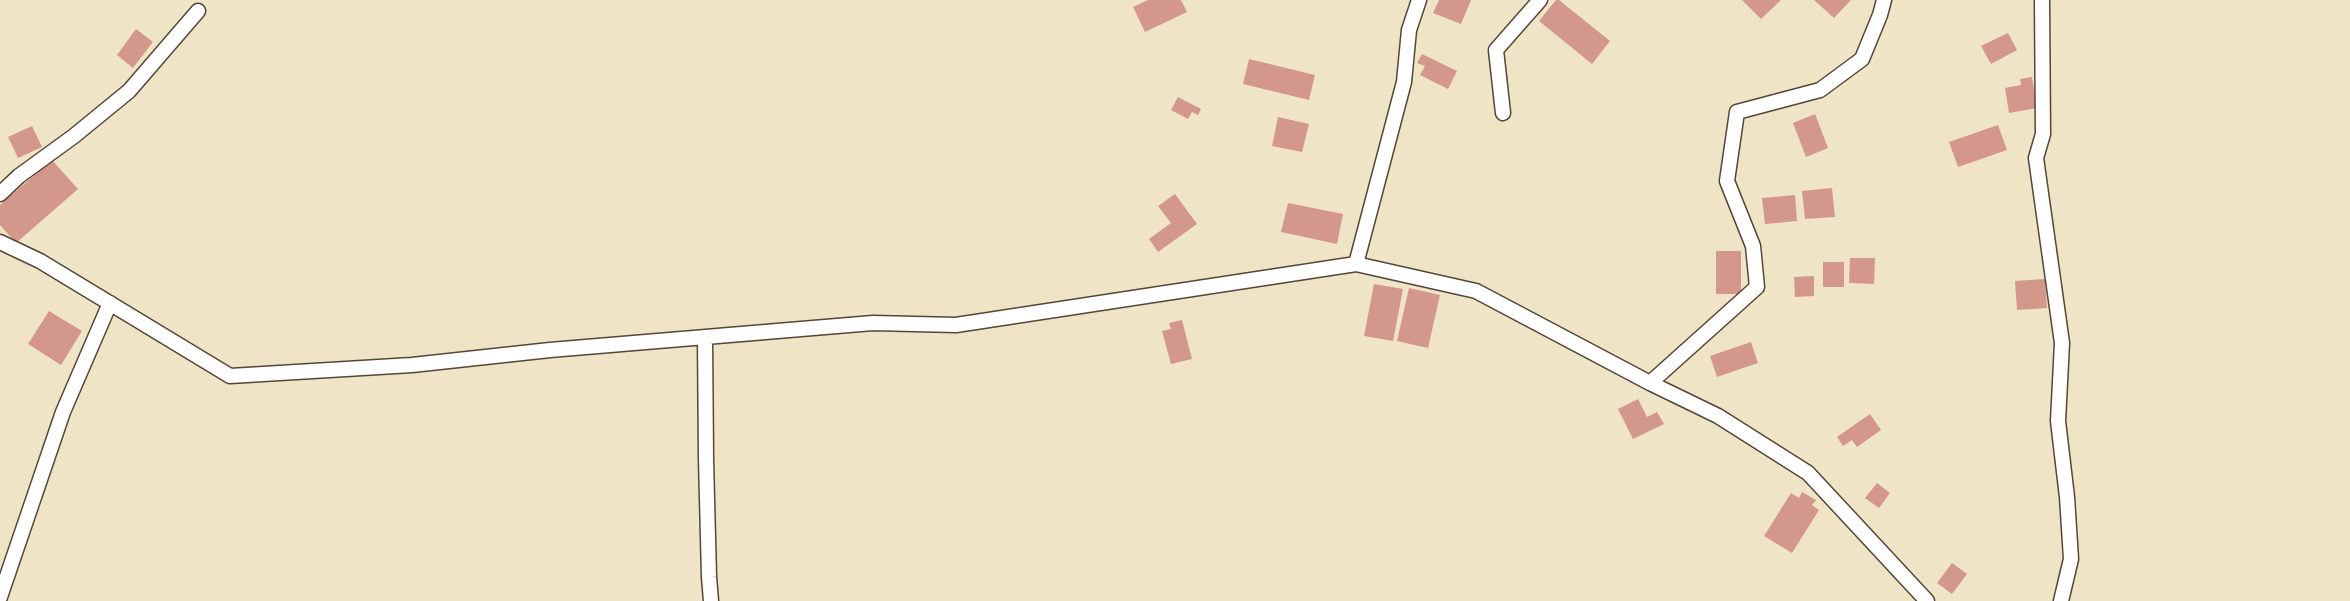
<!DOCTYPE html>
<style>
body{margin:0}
canvas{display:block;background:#f0e4c6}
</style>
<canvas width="2350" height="601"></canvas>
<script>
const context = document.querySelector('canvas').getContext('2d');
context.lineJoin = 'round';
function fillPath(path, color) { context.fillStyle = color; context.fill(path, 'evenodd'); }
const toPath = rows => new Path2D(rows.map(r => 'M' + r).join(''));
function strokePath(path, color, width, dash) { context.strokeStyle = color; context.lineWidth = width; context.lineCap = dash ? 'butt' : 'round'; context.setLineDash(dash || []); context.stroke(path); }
fillPath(toPath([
 [1148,0,1181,0,1187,12,1145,32,1133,7],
 [1439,0,1471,0,1461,24,1433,13],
 [1556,0,1559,0,1610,41,1592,64,1539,21],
 [1742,0,1781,0,1761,19],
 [1814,0,1851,0,1834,18],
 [136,29,153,42,133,68,117,55],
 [2008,33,2017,50,1991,64,1981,46],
 [1422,54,1457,71,1448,89,1420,75,1425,66,1417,63],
 [1249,59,1315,75,1309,100,1243,84],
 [2032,77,2037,108,2009,113,2005,88,2021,85,2020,79],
 [1178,97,1201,109,1198,115,1192,112,1188,119,1171,110],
 [1815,114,1828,148,1806,157,1793,123],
 [1278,117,1309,124,1302,152,1272,146],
 [1998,125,2007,150,1958,167,1949,142],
 [32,126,42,147,18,158,8,137],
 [52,160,78,189,16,243,0,225,0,205],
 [1832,188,1835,217,1805,219,1802,191],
 [1175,194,1197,224,1158,252,1149,239,1171,223,1158,206],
 [1795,195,1797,221,1765,224,1762,198],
 [1288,203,1343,214,1337,244,1281,232],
 [1716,251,1741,251,1741,294,1716,294],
 [1850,258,1875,258,1874,284,1849,283],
 [1823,262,1844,262,1844,287,1823,287],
 [1814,276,1814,296,1795,297,1794,277],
 [2045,279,2047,308,2017,310,2015,281],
 [1374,284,1403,289,1393,341,1364,336],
 [1409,288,1440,295,1428,348,1397,341],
 [49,311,82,331,61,365,28,344],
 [1182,320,1192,359,1171,364,1162,331,1171,329,1169,323],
 [1751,342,1758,363,1717,377,1710,356],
 [1638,399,1647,417,1657,412,1664,424,1633,439,1618,409],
 [1870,414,1881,430,1857,447,1852,440,1843,446,1837,437],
 [1877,483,1890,493,1879,508,1865,498],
 [1802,492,1816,500,1812,505,1819,510,1792,553,1764,536,1791,493,1799,498],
 [1952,563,1967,574,1952,594,1937,583]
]), '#d3978b');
const minor = toPath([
 [2042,0,2043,134,2036,158,2062,343,2058,421,2067,497,2071,559,2061,601],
 [1503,113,1496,50,1540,0],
 [0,194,19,176,74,136,129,91,198,11],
 [0,242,40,261,230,376,412,365,550,350,873,323,956,325,1356,264,1476,291,1650,383,1718,416,1808,473,1927,601],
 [1356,264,1404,82,1409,30,1419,0],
 [705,337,706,459,709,577,711,601],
 [1650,383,1757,287,1753,246,1727,181,1737,112,1820,90,1862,59,1880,15,1884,0],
 [0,597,63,412,110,303]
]);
strokePath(minor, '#564637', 17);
strokePath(minor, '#fff', 14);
</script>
